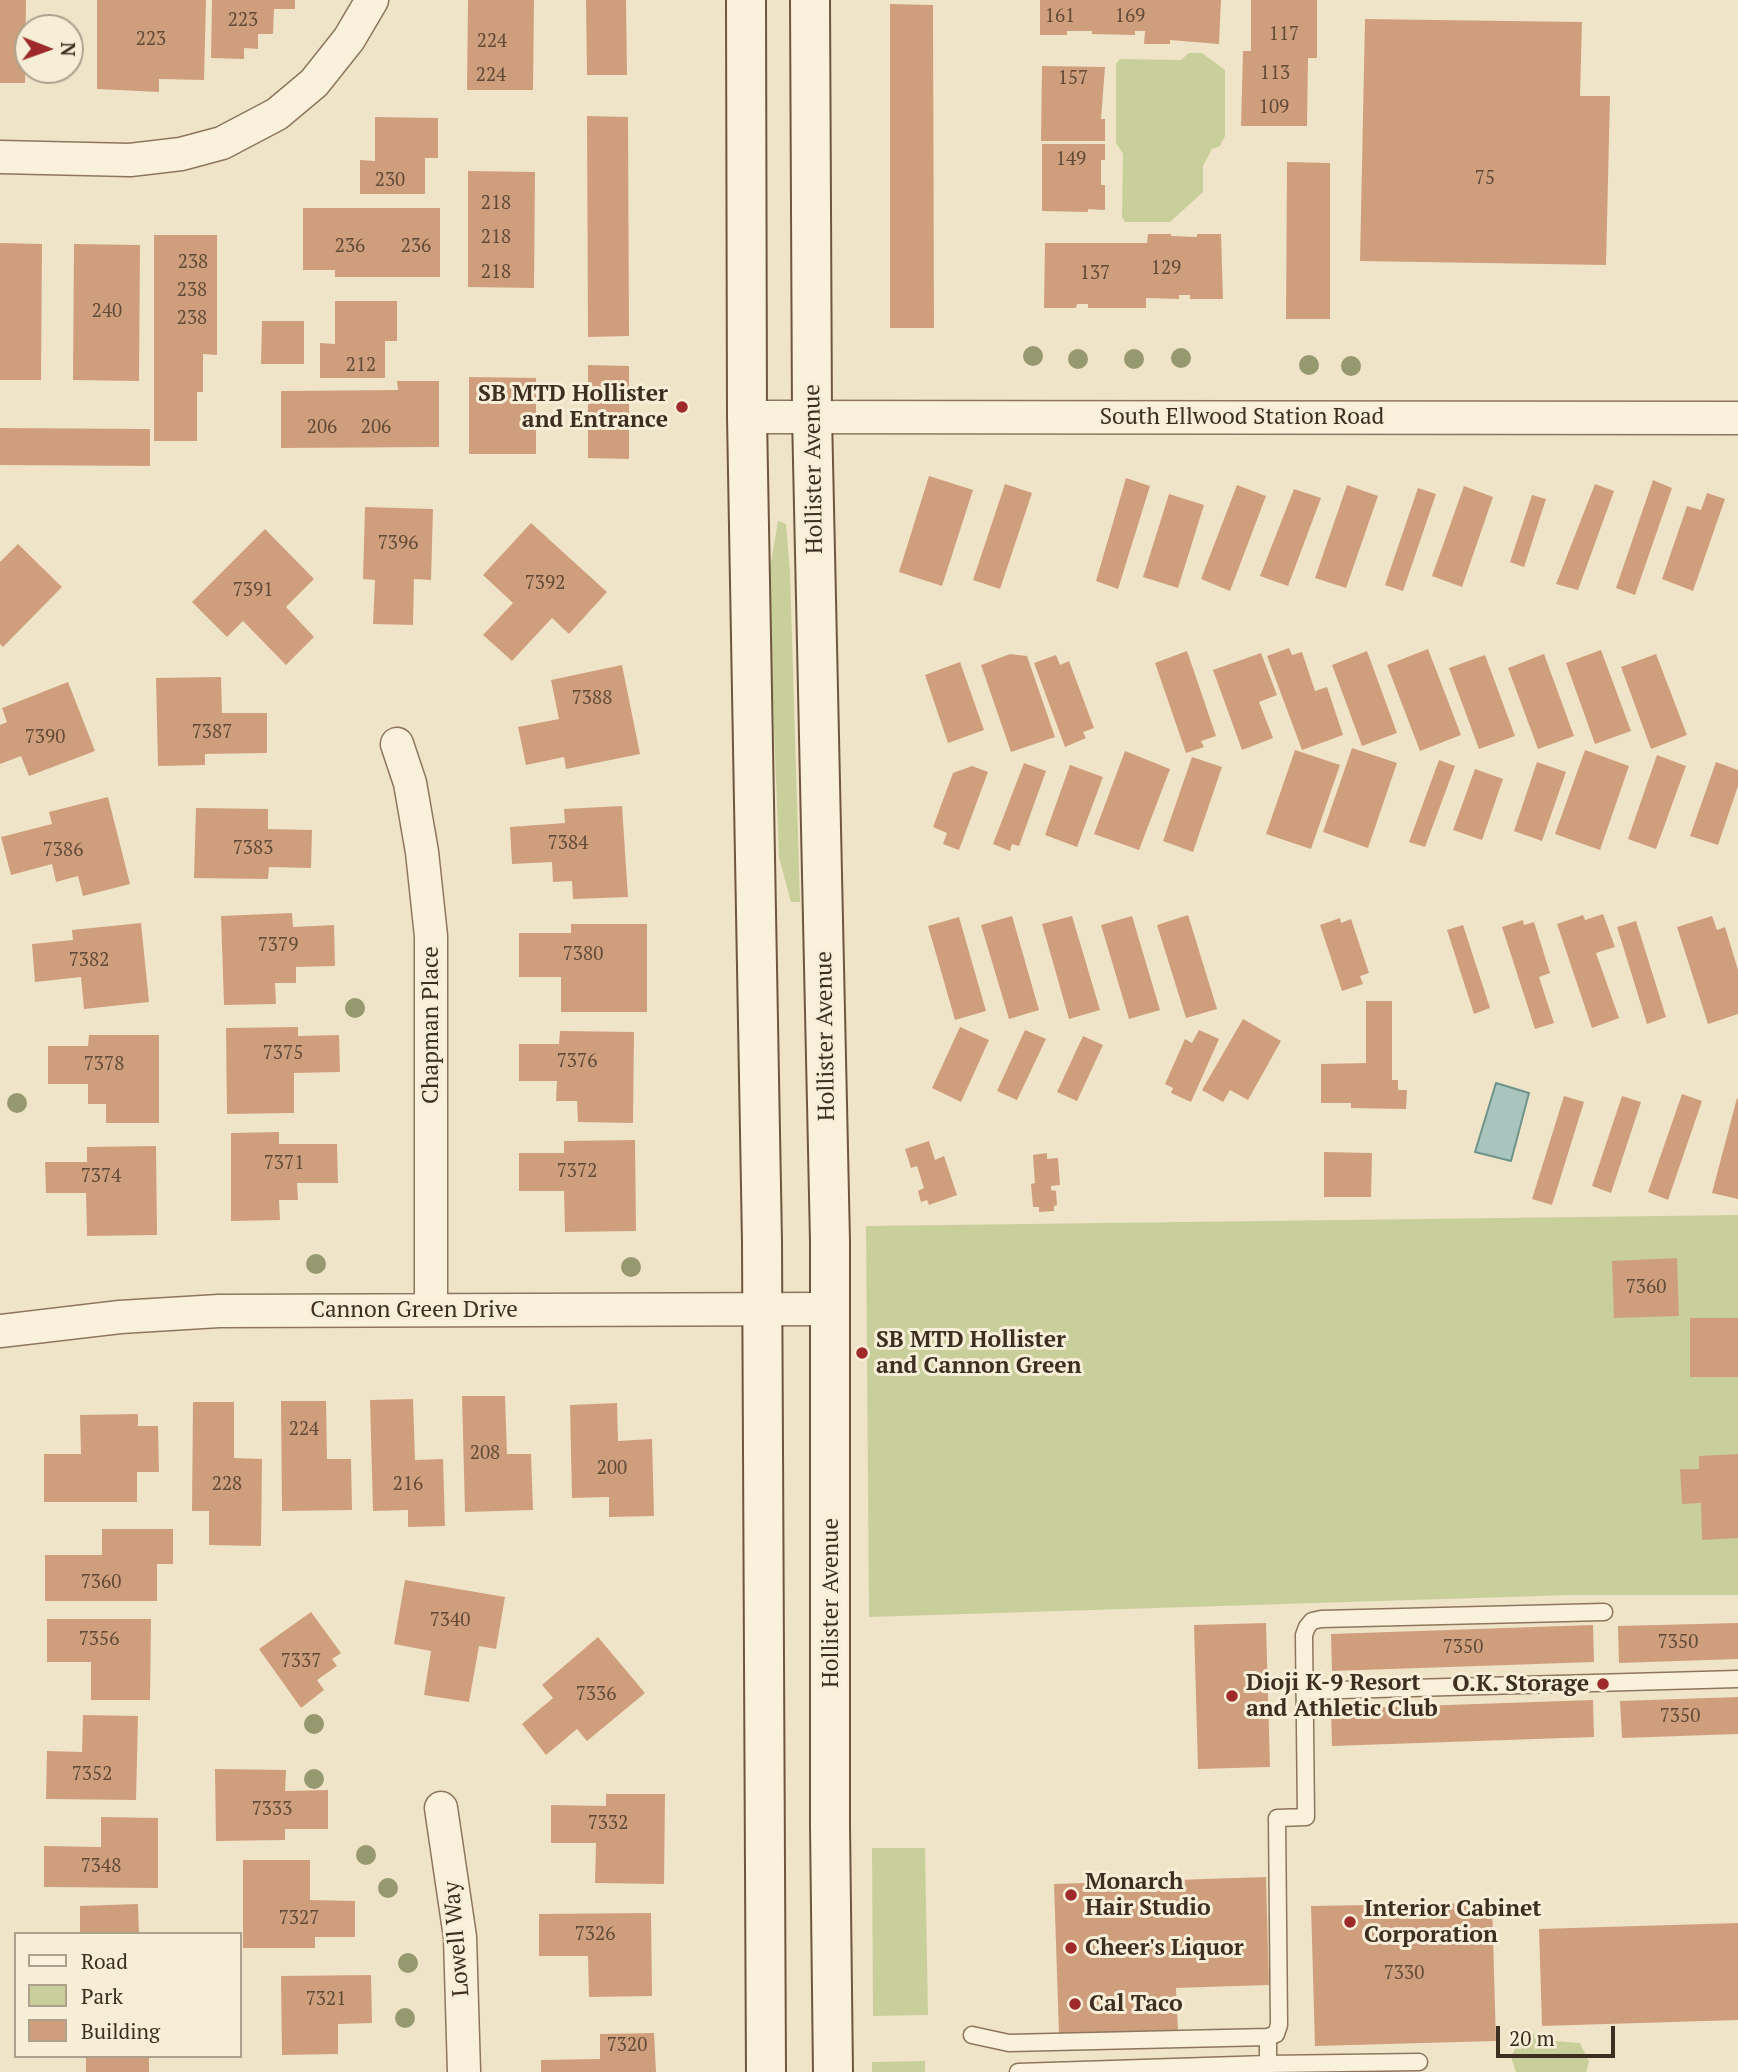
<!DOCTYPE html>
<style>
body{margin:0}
#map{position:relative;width:1738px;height:2072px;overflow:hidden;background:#f0e4c8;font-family:"PT Serif",serif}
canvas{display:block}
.legend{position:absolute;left:14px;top:1932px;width:228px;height:126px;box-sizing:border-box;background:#f7eed8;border:2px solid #ada18e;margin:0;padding:9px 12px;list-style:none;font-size:21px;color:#3d2e20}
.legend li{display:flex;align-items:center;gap:14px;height:35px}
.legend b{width:35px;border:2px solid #ada18e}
.north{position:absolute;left:14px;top:14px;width:70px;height:70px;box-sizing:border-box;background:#f7eed8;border:2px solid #ada18e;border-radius:50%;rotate:91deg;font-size:19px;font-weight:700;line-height:28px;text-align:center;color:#3d2e20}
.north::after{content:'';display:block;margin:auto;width:24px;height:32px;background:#9e2a2b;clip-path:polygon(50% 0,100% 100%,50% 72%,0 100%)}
.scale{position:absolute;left:1496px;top:2026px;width:119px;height:32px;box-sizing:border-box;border:4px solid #3d2e20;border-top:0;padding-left:9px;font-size:21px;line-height:24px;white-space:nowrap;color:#3d2e20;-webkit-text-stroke:5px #f7eed8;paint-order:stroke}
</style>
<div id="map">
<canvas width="1738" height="2072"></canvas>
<ul class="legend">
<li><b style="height:9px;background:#faf1dc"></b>Road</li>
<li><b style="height:19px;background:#c9cf9b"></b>Park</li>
<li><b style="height:19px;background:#cf9f7d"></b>Building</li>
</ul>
<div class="north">N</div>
<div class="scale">20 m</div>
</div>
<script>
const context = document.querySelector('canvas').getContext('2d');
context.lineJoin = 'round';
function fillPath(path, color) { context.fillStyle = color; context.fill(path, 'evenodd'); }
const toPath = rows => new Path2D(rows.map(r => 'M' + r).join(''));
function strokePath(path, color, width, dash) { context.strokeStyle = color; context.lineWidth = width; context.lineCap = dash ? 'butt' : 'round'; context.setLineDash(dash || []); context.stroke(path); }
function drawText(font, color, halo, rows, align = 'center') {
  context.font = font + ' "PT Serif",serif'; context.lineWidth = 6; context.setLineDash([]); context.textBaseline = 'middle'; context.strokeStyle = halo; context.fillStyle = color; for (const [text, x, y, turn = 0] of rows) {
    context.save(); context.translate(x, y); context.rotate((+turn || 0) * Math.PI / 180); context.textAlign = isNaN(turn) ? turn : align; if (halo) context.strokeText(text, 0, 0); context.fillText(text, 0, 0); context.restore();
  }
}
fillPath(toPath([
 [1189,53,1202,53,1225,70,1225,136,1220,146,1212,149,1203,166,1203,192,1170,222,1125,222,1122,217,1123,154,1116,143,1116,64,1120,59,1181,60],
 [778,521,786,524,790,572,800,902,791,902,779,857,769,597,770,568],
 [1738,1215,1738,1595,1572,1595,869,1617,866,1226],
 [872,1848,925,1848,928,2015,873,2016],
 [1539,2033,1554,2041,1580,2043,1589,2062,1586,2072,1516,2072,1511,2057,1521,2036],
 [925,2061,925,2072,872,2072,872,2062]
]), '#c9cf9b');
const water = toPath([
 [1496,1083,1529,1093,1511,1161,1475,1152,1496,1083]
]);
fillPath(water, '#a9c4bc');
strokePath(water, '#6f938a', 2);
fillPath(toPath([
 [0,0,26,0,25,83,0,83],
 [97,0,206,0,204,80,159,79,159,92,97,89],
 [212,0,295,0,295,9,274,9,273,34,258,34,258,49,244,48,244,59,211,58],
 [468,0,534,0,533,90,467,90],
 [586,0,626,0,627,75,587,75],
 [1040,0,1221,0,1219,44,1170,40,1170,44,1144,44,1145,31,1135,31,1135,35,1092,34,1092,31,1067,31,1067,35,1040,35],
 [1251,0,1317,0,1317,58,1308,58,1307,126,1241,126,1243,51,1251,51],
 [890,4,933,5,934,328,890,328],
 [1365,19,1582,22,1580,96,1610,96,1606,265,1360,261],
 [1042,66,1105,67,1101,119,1105,119,1105,141,1041,141],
 [587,116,628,117,629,336,588,337],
 [375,117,438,118,438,158,425,158,425,194,360,194,360,160,375,161],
 [1042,144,1105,144,1105,160,1101,160,1101,185,1105,185,1105,210,1088,209,1088,212,1042,211],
 [1287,162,1330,163,1330,319,1286,319],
 [468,171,535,172,534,288,468,287],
 [303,208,440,208,440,277,335,277,335,270,303,270],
 [1148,234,1171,234,1171,236,1197,237,1197,234,1221,234,1223,299,1190,299,1190,295,1179,295,1179,299,1146,298,1146,308,1088,308,1088,304,1077,304,1076,308,1044,308,1045,243,1147,243],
 [154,235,217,235,217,355,203,354,203,392,197,392,197,441,154,441],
 [0,243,42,244,41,380,0,380],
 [74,244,140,245,139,381,73,380],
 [335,301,397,301,397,341,385,341,385,378,320,378,320,343,335,344],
 [262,321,304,321,304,364,261,364],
 [588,365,629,366,629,459,588,458],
 [469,377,536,378,536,454,469,454],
 [397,381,439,381,439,447,281,448,281,391,398,390],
 [0,428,150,429,150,466,0,465],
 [929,476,973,490,942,586,899,572],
 [1126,478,1150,486,1118,589,1096,581],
 [1653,480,1672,488,1635,595,1616,588],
 [1005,484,1032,493,1000,589,973,580],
 [1595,484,1614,491,1578,590,1556,584],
 [1237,485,1266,496,1230,591,1201,579],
 [1347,485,1378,496,1346,588,1315,578],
 [1464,486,1493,497,1462,587,1432,576],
 [1418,488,1436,494,1403,591,1385,585],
 [1294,489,1321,498,1288,586,1260,576],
 [1707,493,1725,499,1693,591,1662,579,1687,506,1701,510],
 [1169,494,1204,505,1178,588,1143,577],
 [1532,495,1546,499,1524,567,1510,562],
 [365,507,433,509,431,580,414,579,413,625,373,624,375,580,363,579],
 [531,523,607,592,569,634,552,618,512,661,483,635,513,603,483,575],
 [265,529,314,579,286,607,314,637,286,665,243,621,227,637,192,602],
 [18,544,62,587,3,647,0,644,0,562],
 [1289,648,1292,655,1302,652,1315,691,1327,687,1343,735,1302,750,1267,656],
 [1428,649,1461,735,1420,751,1387,665],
 [1601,650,1631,731,1595,744,1566,663],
 [1187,651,1216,736,1201,741,1204,747,1186,753,1155,663],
 [1367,651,1397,733,1362,746,1332,665],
 [1261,653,1277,695,1259,702,1273,738,1242,750,1213,670],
 [1010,654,1027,656,1055,737,1011,752,981,665],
 [1544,654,1574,736,1538,749,1508,668],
 [1656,654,1687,735,1651,749,1621,667],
 [1056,655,1060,665,1069,661,1094,728,1083,732,1086,738,1065,747,1034,663],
 [1485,655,1515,736,1479,749,1449,668],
 [960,662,984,730,948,743,925,675],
 [622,665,640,754,566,769,564,757,526,765,518,727,559,719,551,680],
 [221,677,222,713,267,713,267,753,205,754,205,765,158,766,156,678],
 [68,682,95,751,29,776,21,756,0,764,0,725,7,722,2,708],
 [1352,748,1397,763,1368,848,1323,832],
 [1295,750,1340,765,1311,849,1266,834],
 [1585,750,1629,766,1600,850,1555,834],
 [1125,751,1170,769,1139,850,1094,834],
 [1657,755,1686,766,1656,849,1628,839],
 [1192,757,1222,767,1193,852,1163,841],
 [1439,760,1455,766,1425,847,1409,842],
 [1537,762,1566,772,1542,841,1514,831],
 [1716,762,1738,770,1738,786,1718,845,1690,836],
 [1024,763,1046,771,1019,846,1012,844,1010,851,993,844],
 [1070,765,1103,777,1077,847,1045,835],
 [972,766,988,772,959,850,943,844,947,833,933,827,953,773],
 [1475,769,1503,779,1482,840,1453,830],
 [108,797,130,884,83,896,78,876,56,882,52,864,11,875,1,837,52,824,49,812],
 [622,806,628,897,573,899,572,881,553,882,552,862,512,864,510,827,565,823,564,809],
 [196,808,268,809,268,829,312,830,311,868,269,867,268,879,194,878],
 [292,913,293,927,334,925,335,966,296,967,296,983,275,983,276,1004,224,1005,221,916],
 [1603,914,1615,947,1596,953,1619,1018,1592,1028,1557,924,1583,915,1585,920],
 [1188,915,1217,1009,1186,1018,1157,925],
 [1012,916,1039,1010,1009,1019,981,925],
 [1072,916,1100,1010,1069,1019,1042,924],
 [1132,916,1160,1010,1129,1019,1101,925],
 [1712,916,1717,930,1725,927,1738,970,1738,1014,1708,1024,1677,927],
 [959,917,986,1011,955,1020,928,926],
 [1340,918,1341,923,1351,919,1369,973,1360,976,1363,984,1342,991,1320,925],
 [1523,920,1524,925,1534,922,1550,973,1539,977,1554,1023,1535,1029,1502,927],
 [1636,921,1666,1017,1647,1024,1617,927],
 [141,923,149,1002,84,1009,81,977,35,982,32,944,73,940,72,930],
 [571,924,647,924,647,1012,561,1012,561,977,519,977,519,933,571,933],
 [1463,925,1490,1008,1474,1014,1447,930],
 [1366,1001,1392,1001,1392,1080,1398,1080,1398,1090,1407,1090,1406,1109,1351,1108,1351,1103,1321,1103,1321,1064,1366,1063],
 [1243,1019,1281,1041,1248,1100,1230,1090,1223,1102,1202,1090],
 [298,1027,298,1036,339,1035,340,1072,294,1073,294,1113,227,1114,226,1028],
 [960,1027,989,1040,961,1102,932,1088],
 [1025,1030,1046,1039,1017,1100,997,1091],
 [1199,1030,1219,1039,1191,1102,1171,1093,1173,1088,1165,1084,1185,1039,1192,1043],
 [560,1031,634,1032,633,1123,578,1122,577,1101,556,1101,557,1081,519,1081,519,1044,559,1044],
 [89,1035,159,1035,159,1123,106,1123,106,1104,88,1104,88,1084,48,1084,48,1046,88,1046],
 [1083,1036,1103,1045,1077,1101,1057,1092],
 [1682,1094,1702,1101,1668,1200,1648,1192],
 [1564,1096,1584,1102,1552,1205,1532,1199],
 [1622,1096,1641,1102,1611,1193,1592,1186],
 [1737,1098,1738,1099,1738,1199,1712,1193],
 [279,1132,279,1144,337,1144,338,1183,297,1183,298,1200,279,1200,280,1220,231,1221,231,1133],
 [635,1140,636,1231,565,1232,564,1191,519,1191,519,1153,564,1153,564,1141],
 [929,1141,935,1160,944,1156,957,1195,929,1205,927,1200,921,1202,918,1191,924,1188,917,1166,911,1168,905,1149],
 [156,1146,157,1235,87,1236,86,1193,46,1193,45,1162,87,1162,87,1147],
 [1324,1152,1372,1153,1371,1197,1324,1197],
 [1047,1153,1047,1159,1058,1158,1060,1185,1051,1186,1051,1190,1056,1191,1057,1205,1054,1206,1054,1211,1039,1212,1039,1207,1033,1207,1031,1184,1035,1183,1033,1155],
 [1677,1258,1679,1316,1614,1318,1612,1261],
 [1690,1318,1738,1318,1738,1377,1690,1377],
 [462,1396,505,1396,507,1454,531,1454,533,1510,465,1512],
 [413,1399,415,1460,443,1459,445,1526,408,1527,408,1510,373,1511,370,1400],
 [281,1401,326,1401,327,1459,351,1459,352,1510,282,1511],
 [193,1402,234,1402,234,1458,262,1459,261,1546,209,1545,209,1511,192,1511],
 [617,1403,618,1441,652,1439,654,1516,609,1517,609,1497,572,1498,570,1405],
 [138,1414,138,1426,158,1426,159,1472,137,1472,137,1502,44,1502,44,1454,81,1454,80,1415],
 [1738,1454,1738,1538,1702,1540,1701,1503,1682,1504,1680,1469,1699,1469,1699,1456],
 [102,1529,173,1529,173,1564,157,1564,157,1601,45,1601,45,1555,102,1555],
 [405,1580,505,1597,496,1649,479,1646,469,1702,424,1695,431,1651,394,1644],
 [311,1612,341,1653,332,1659,337,1666,317,1680,324,1690,301,1708,259,1649],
 [47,1619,151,1619,150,1700,91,1700,91,1662,47,1662],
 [1266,1623,1270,1767,1198,1769,1194,1625],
 [1738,1623,1738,1659,1619,1663,1618,1626],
 [1593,1625,1594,1662,1332,1671,1331,1634],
 [598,1637,645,1693,587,1741,577,1729,546,1755,522,1724,553,1698,542,1685],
 [1738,1697,1738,1734,1622,1738,1620,1701],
 [1593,1700,1594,1737,1332,1746,1331,1709],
 [83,1715,138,1716,136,1800,46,1799,47,1751,82,1752],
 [215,1769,286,1770,285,1791,328,1790,328,1829,285,1829,285,1840,216,1841],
 [606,1794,665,1794,664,1884,595,1883,596,1843,551,1843,551,1805,606,1806],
 [101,1817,158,1818,158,1888,44,1887,44,1846,101,1847],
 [243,1860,310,1860,310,1900,355,1901,355,1937,315,1937,315,1948,243,1948],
 [1266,1877,1269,1985,1176,1988,1178,2030,1059,2034,1054,1884],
 [1492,1903,1496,2041,1315,2046,1311,1906],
 [138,1904,139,1934,80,1934,80,1906],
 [651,1913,652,1996,589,1997,588,1956,539,1956,539,1914],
 [1738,1923,1738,2020,1542,2026,1539,1929],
 [371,1975,372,2023,338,2024,338,2054,282,2055,281,1976],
 [654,2033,656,2072,541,2072,541,2060,600,2059,600,2034],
 [86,2056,149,2056,149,2072,86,2072]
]), '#cf9f7d');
const service = toPath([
 [1304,1691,1738,1679],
 [972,2035,1009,2043,1268,2037,1276,2034,1279,2025,1277,1818,1306,1817,1304,1635,1307,1627,1312,1621,1321,1619,1604,1612],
 [1268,2064,1419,2062],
 [1018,2072,1268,2064,1268,2037]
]);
const minor = toPath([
 [0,157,130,160,181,154,222,143,277,114,314,83,349,39,372,0],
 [747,417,1738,418],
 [397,744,410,783,422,852,431,936,431,1309],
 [0,1331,120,1317,219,1311,830,1309],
 [441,1808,460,1937,464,2072]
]);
const secondary = toPath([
 [746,0,747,417,762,1242,766,2072],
 [810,0,812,415,830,1241,830,1825,833,2072]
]);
strokePath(service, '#8d765c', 19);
strokePath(minor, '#8d765c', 35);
strokePath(secondary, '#6f573f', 42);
strokePath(service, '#faf1dc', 16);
strokePath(minor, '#faf1dc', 32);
strokePath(secondary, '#faf1dc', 38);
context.fillStyle = '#96986f';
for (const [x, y] of [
 [1033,356],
 [1181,358],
 [1078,359],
 [1134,359],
 [1309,365],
 [1351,366],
 [355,1008],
 [17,1103],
 [316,1264],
 [631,1267],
 [314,1724],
 [314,1779],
 [366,1855],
 [388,1888],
 [408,1963],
 [405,2018]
]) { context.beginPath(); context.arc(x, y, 10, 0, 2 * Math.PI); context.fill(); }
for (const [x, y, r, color] of [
 [682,407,7,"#9e2a2b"],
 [862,1353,7,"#9e2a2b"],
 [1603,1684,7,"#9e2a2b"],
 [1232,1696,7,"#9e2a2b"],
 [1071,1895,7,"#9e2a2b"],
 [1350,1922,7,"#9e2a2b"],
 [1071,1948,7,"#9e2a2b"],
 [1075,2004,7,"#9e2a2b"]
]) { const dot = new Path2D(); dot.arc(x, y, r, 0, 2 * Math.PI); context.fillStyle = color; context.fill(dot); strokePath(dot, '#f7eed8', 2.5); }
drawText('19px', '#624a37', null, [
 ["161",1060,17],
 ["169",1130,17],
 ["223",243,21],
 ["117",1284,35],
 ["223",151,40],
 ["224",492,42],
 ["113",1275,74],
 ["224",491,76],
 ["157",1073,79],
 ["109",1274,108],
 ["149",1071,160],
 ["75",1485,179],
 ["230",390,181],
 ["218",496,204],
 ["218",496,238],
 ["236",350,247],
 ["236",416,247],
 ["238",193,263],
 ["129",1166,269],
 ["218",496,273],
 ["137",1095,274],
 ["238",192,291],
 ["240",107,312],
 ["238",192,319],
 ["212",361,366],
 ["206",322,428],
 ["206",376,428],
 ["7396",398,544],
 ["7392",545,584],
 ["7391",253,591],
 ["7388",592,699],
 ["7387",212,733],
 ["7390",45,738],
 ["7384",568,844],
 ["7383",253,849],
 ["7386",63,851],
 ["7379",278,946],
 ["7380",583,955],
 ["7382",89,961],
 ["7375",283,1054],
 ["7376",577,1062],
 ["7378",104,1065],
 ["7371",284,1164],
 ["7372",577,1172],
 ["7374",101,1177],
 ["7360",1646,1288],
 ["224",304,1430],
 ["208",485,1454],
 ["200",612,1469],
 ["228",227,1485],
 ["216",408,1485],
 ["7360",101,1583],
 ["7340",450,1621],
 ["7356",99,1640],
 ["7350",1678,1643],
 ["7350",1463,1648],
 ["7337",301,1662],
 ["7336",596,1695],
 ["7350",1680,1717],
 ["7352",92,1775],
 ["7333",272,1810],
 ["7332",608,1824],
 ["7348",101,1867],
 ["7327",299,1919],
 ["7326",595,1935],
 ["7330",1404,1974],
 ["7321",326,2000],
 ["7320",627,2046]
]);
drawText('bold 23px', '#3d2e20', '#f7eed8', [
 ["SB MTD Hollister",668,394,"right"],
 ["and Entrance",668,420,"right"],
 ["SB MTD Hollister",876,1340],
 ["and Cannon Green",876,1366],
 ["Dioji K-9 Resort",1246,1683],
 ["and Athletic Club",1246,1709],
 ["O.K. Storage",1589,1684,"right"],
 ["Monarch",1085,1882],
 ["Hair Studio",1085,1908],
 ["Interior Cabinet",1364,1909],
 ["Corporation",1364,1935],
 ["Cheer's Liquor",1085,1948],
 ["Cal Taco",1089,2004]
], 'left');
drawText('23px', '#3d2e20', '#f7eed8', [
 ["South Ellwood Station Road",1242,417],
 ["Hollister Avenue",814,469,-91],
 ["Chapman Place",431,1025,-90],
 ["Hollister Avenue",826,1036,-91],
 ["Cannon Green Drive",414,1310],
 ["Hollister Avenue",831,1603,-90],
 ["Lowell Way",457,1939,-95]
]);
</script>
